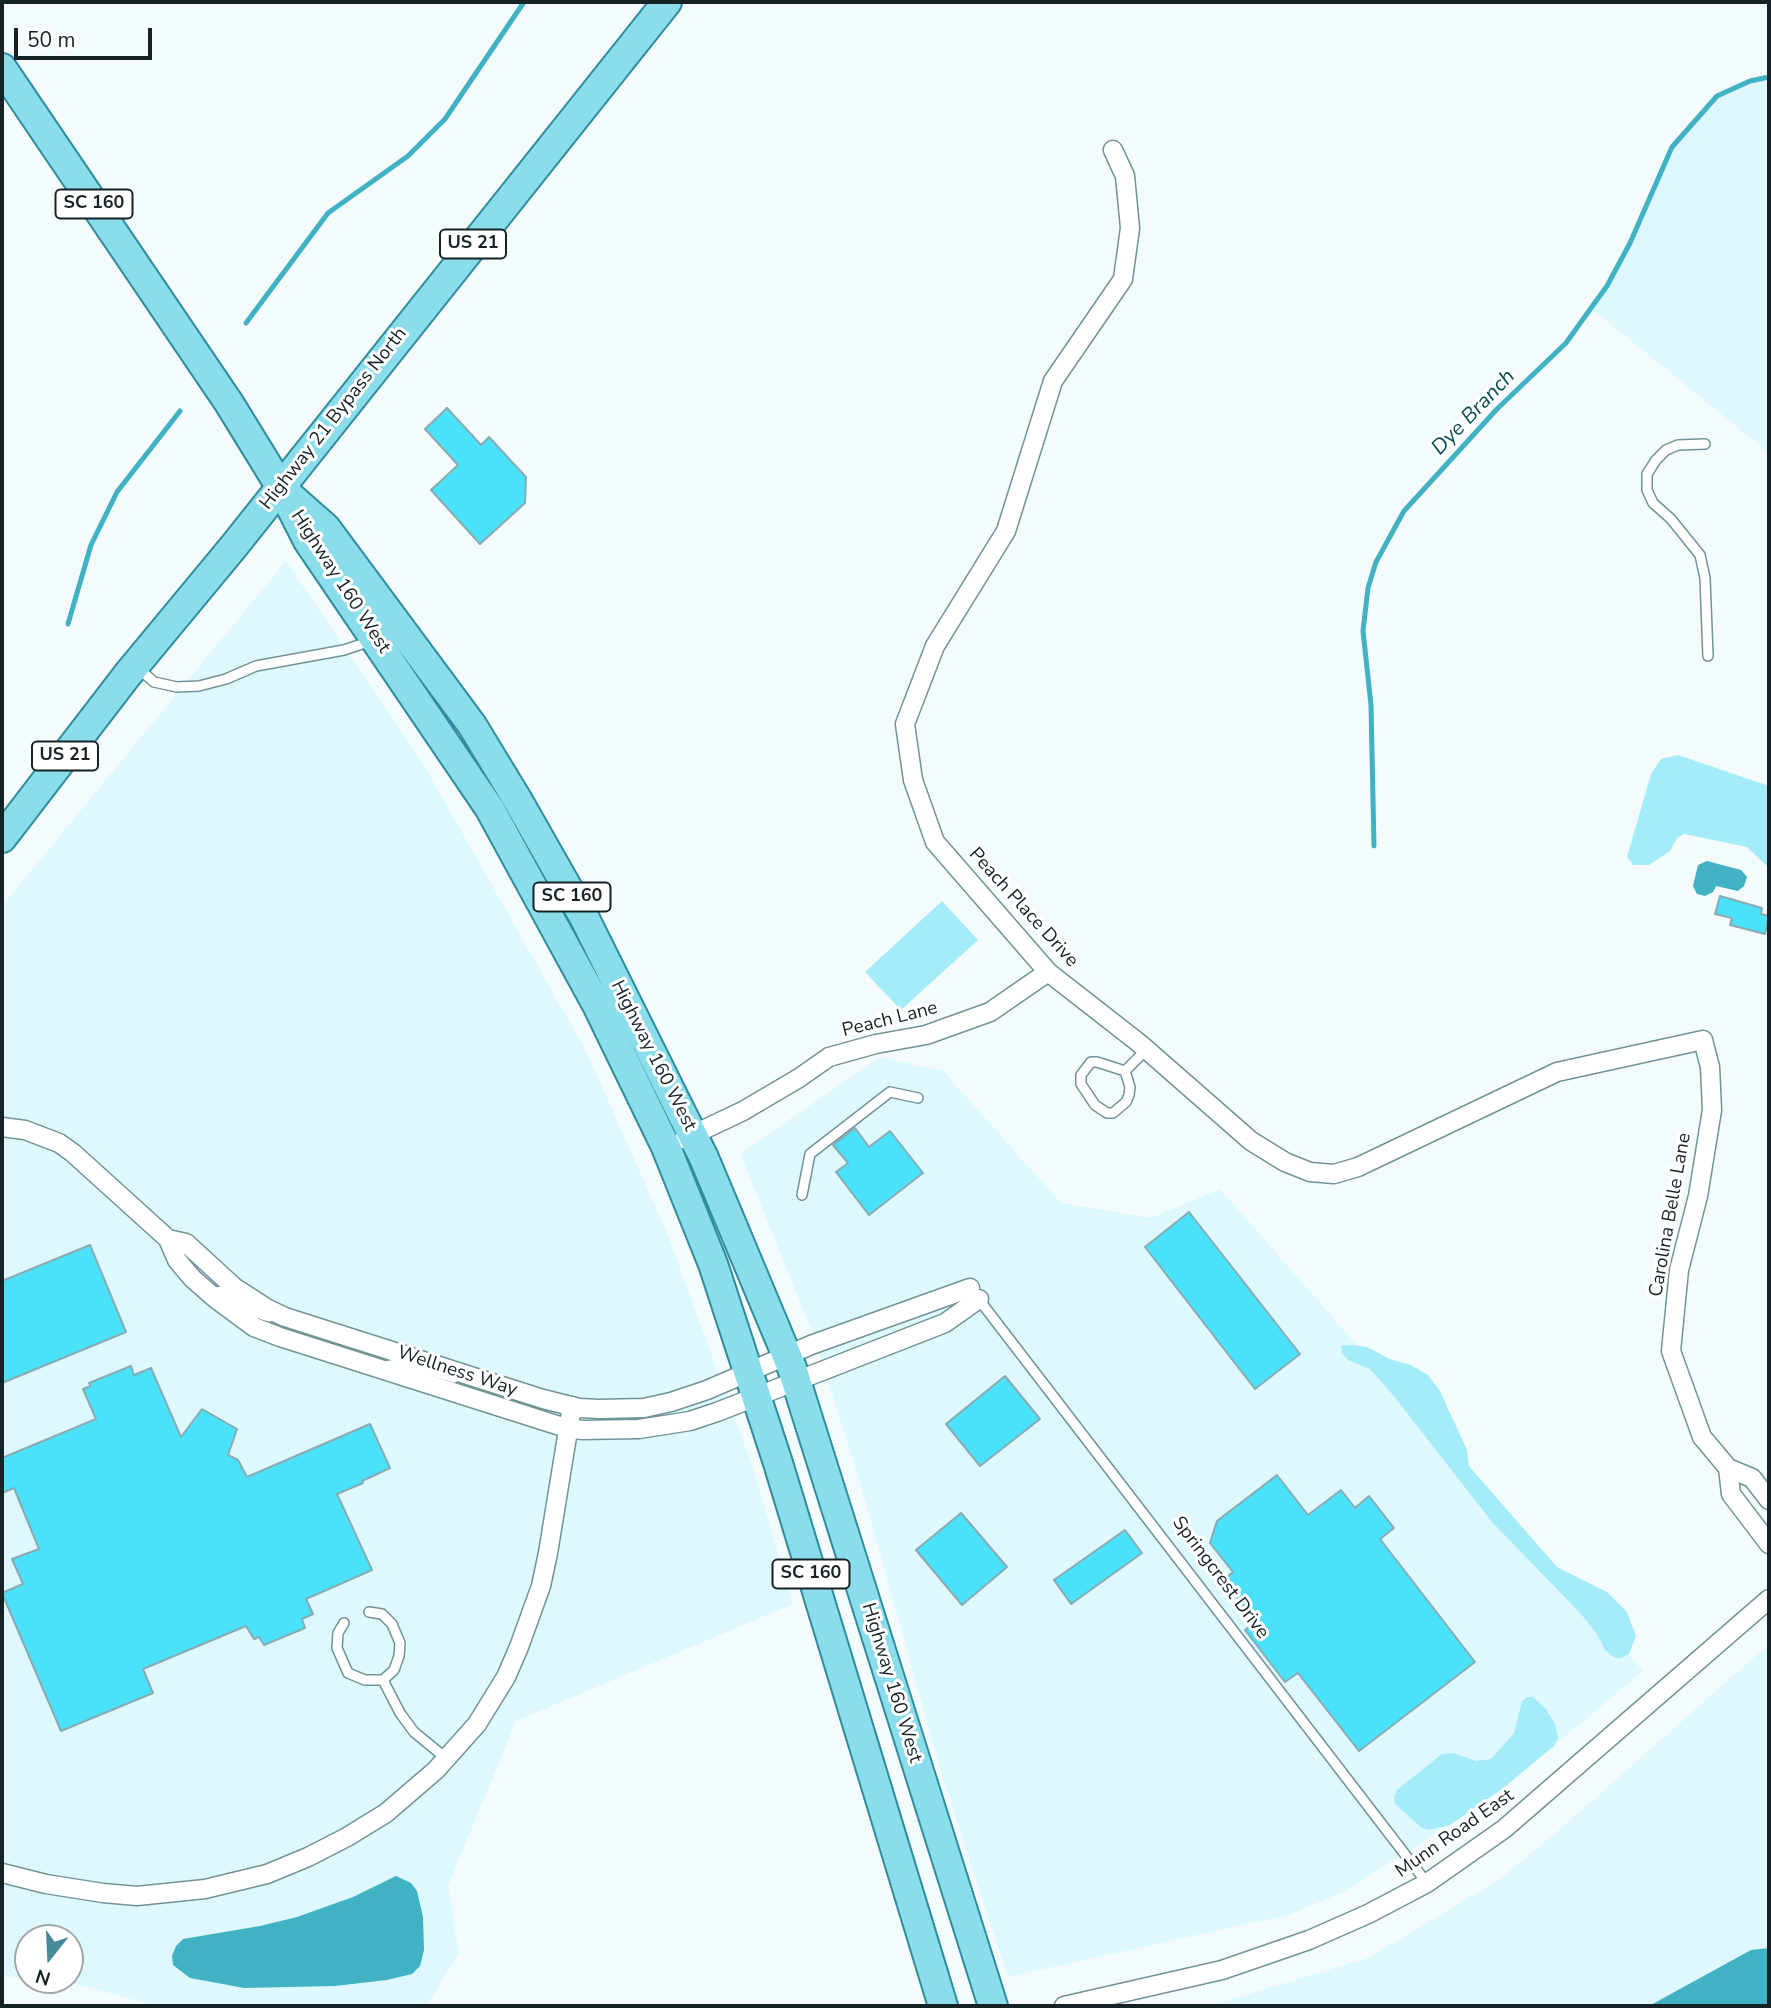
<!DOCTYPE html>
<style>
body{margin:0}
#map{position:relative;width:1771px;height:2008px;overflow:hidden;background:#f4fbfd;font-family:"Nunito Sans",sans-serif}
canvas{display:block}
.frame{position:absolute;inset:0;border:4px solid #152326;pointer-events:none}
.north{position:absolute;left:14px;top:1924px;width:70px;height:70px;box-sizing:border-box;background:#fff;border:2px solid #a1a7a8;border-radius:50%;rotate:198deg;font-size:19px;font-weight:700;line-height:28px;text-align:center;color:#152326}
.north::after{content:'';display:block;margin:auto;width:24px;height:32px;background:#468b97;clip-path:polygon(50% 0,100% 100%,50% 72%,0 100%)}
.scale{position:absolute;left:14px;top:28px;width:138px;height:32px;box-sizing:border-box;border:4px solid #152326;border-top:0;padding-left:9px;font-size:21px;line-height:24px;white-space:nowrap;color:#152326;-webkit-text-stroke:5px #fff;paint-order:stroke}
</style>
<div id="map">
<canvas width="1771" height="2008"></canvas>
<div class="frame"></div>
<div class="north">N</div>
<div class="scale">50 m</div>
</div>
<script>
const context = document.querySelector('canvas').getContext('2d');
context.lineJoin = 'round';
function fillPath(path, color) { context.fillStyle = color; context.fill(path, 'evenodd'); }
const toPath = rows => new Path2D(rows.map(r => 'M' + r).join(''));
function strokePath(path, color, width, dash) { context.strokeStyle = color; context.lineWidth = width; context.lineCap = dash ? 'butt' : 'round'; context.setLineDash(dash || []); context.stroke(path); }
function drawText(font, color, halo, rows, align = 'center') {
  context.font = font + ' "Nunito Sans",sans-serif'; context.lineWidth = 6; context.setLineDash([]); context.textBaseline = 'middle'; context.strokeStyle = halo; context.fillStyle = color; for (const [text, x, y, turn = 0] of rows) {
    context.save(); context.translate(x, y); context.rotate((+turn || 0) * Math.PI / 180); context.textAlign = isNaN(turn) ? turn : align; if (halo) context.strokeText(text, 0, 0); context.fillText(text, 0, 0); context.restore();
  }
}
fillPath(toPath([
 [1769,77,1769,453,1591,308,1607,286,1630,243,1672,147,1717,96,1750,81],
 [286,561,422,762,586,1051,667,1233,752,1465,793,1604,516,1721,448,1886,459,1954,428,2003,406,2006,157,2006,66,1981,53,1980,70,1980,70,1938,28,1938,28,1978,2,1976,2,906],
 [881,1057,943,1071,1061,1203,1151,1218,1220,1189,1643,1671,1502,1789,1456,1821,1341,1893,1288,1915,1008,1977,942,1775,861,1485,811,1329,740,1153],
 [1769,1644,1769,2006,1209,2006,1368,1958,1500,1879,1558,1831]
]), '#ddf8fe');
fillPath(toPath([
 [1678,755,1769,786,1769,868,1747,847,1684,834,1677,838,1670,851,1649,865,1633,865,1627,857,1651,774,1661,759],
 [942,901,978,940,901,1010,865,972],
 [1351,1345,1367,1347,1390,1359,1411,1365,1428,1375,1440,1391,1467,1450,1469,1466,1557,1567,1607,1592,1627,1612,1636,1636,1629,1654,1621,1658,1615,1658,1605,1650,1597,1634,1581,1614,1492,1522,1393,1395,1370,1369,1348,1360,1342,1353,1341,1346],
 [1527,1697,1533,1697,1546,1709,1555,1724,1558,1738,1553,1747,1502,1789,1450,1825,1429,1830,1422,1828,1395,1804,1394,1796,1397,1790,1442,1754,1453,1753,1476,1761,1491,1759,1514,1733,1522,1701]
]), '#a5ecfa');
fillPath(toPath([
 [1707,861,1741,870,1747,877,1744,886,1738,891,1716,886,1713,892,1705,896,1697,894,1693,886,1698,865],
 [396,1876,411,1883,417,1891,423,1917,424,1950,420,1966,412,1974,387,1980,335,1986,244,1988,190,1978,173,1965,172,1956,176,1946,183,1939,260,1926,297,1917,353,1897],
 [1769,1948,1769,2006,1649,2006,1751,1950]
]), '#41b1c4');
strokePath(toPath([
 [246,323,328,213,408,156,445,119,524,2],
 [68,624,91,545,117,492,180,411],
 [1374,846,1371,705,1363,631,1368,588,1376,562,1404,511,1497,409,1566,343,1591,308,1607,286,1630,243,1672,147,1717,96,1750,81,1769,77]
]), '#41b1c4', 5);
const building = toPath([
 [447,408,481,445,489,437,526,477,525,503,480,544,431,490,458,465,425,429,447,408],
 [1720,896,1762,908,1761,914,1769,916,1765,934,1730,925,1732,918,1715,914,1720,896],
 [855,1128,869,1147,890,1131,923,1173,869,1215,836,1172,848,1163,833,1145,855,1128],
 [1189,1212,1300,1354,1255,1389,1145,1247,1189,1212],
 [90,1245,126,1332,2,1383,2,1281,90,1245],
 [131,1366,134,1375,151,1368,181,1437,202,1409,237,1429,228,1455,238,1460,247,1477,370,1424,390,1468,362,1481,363,1483,337,1494,372,1570,306,1599,313,1614,302,1619,305,1628,264,1645,259,1637,254,1639,246,1626,143,1669,153,1693,61,1731,2,1593,23,1584,12,1559,39,1549,14,1488,2,1493,2,1458,96,1419,83,1389,91,1386,89,1383,131,1366],
 [1005,1376,1040,1419,980,1466,946,1424,1005,1376],
 [1277,1475,1308,1515,1341,1490,1355,1508,1369,1496,1394,1528,1380,1539,1475,1662,1359,1751,1298,1673,1285,1682,1245,1630,1256,1622,1223,1580,1233,1572,1210,1543,1217,1521,1277,1475],
 [961,1513,1007,1567,962,1605,916,1550,961,1513],
 [1125,1530,1142,1553,1071,1604,1054,1580,1125,1530]
]);
fillPath(building, '#4ae1fa');
strokePath(building, '#88abb2', 2);
const service = toPath([
 [1705,444,1678,445,1666,450,1656,460,1647,474,1647,490,1653,503,1671,519,1700,555,1705,578,1708,656],
 [138,668,154,682,177,687,199,686,226,679,256,666,344,650,371,641],
 [1125,1071,1130,1087,1129,1095,1126,1102,1113,1113,1107,1113,1095,1105,1081,1084,1081,1075,1091,1062,1097,1062,1125,1071,1146,1050],
 [802,1195,810,1154,890,1092,918,1098],
 [210,1293,222,1291,256,1313,269,1317],
 [977,1297,1427,1883],
 [380,1367,401,1363,454,1378],
 [369,1612,382,1614,392,1624,400,1643,399,1656,394,1670,383,1680,400,1713,414,1732,447,1759],
 [344,1623,338,1633,337,1648,348,1673,365,1680,383,1680]
]);
const minor = toPath([
 [1113,150,1125,176,1130,228,1123,279,1053,381,1006,531,935,646,905,724,913,780,935,842,1048,972,1139,1043,1251,1141,1285,1162,1310,1172,1334,1174,1358,1167,1557,1072,1703,1040,1710,1067,1712,1110,1698,1196,1679,1270,1671,1351,1702,1437,1728,1468,1752,1478,1769,1500],
 [2,1127,25,1130,59,1143,73,1153,168,1239,177,1260,192,1278,216,1299,254,1327,280,1337,563,1427,582,1430,639,1429,690,1421,717,1412,945,1323,979,1299],
 [684,1139,743,1111,799,1078,829,1057,876,1044,926,1035,990,1012,1048,972],
 [168,1239,186,1243,234,1287,268,1309,285,1317,543,1399,579,1408,599,1409,644,1408,671,1402,707,1390,811,1345,970,1288],
 [1728,1468,1731,1494,1769,1544],
 [2,1873,46,1884,103,1893,137,1896,205,1889,267,1874,308,1857,347,1837,386,1813,436,1770,477,1724,506,1677,519,1647,541,1586,548,1553,572,1406],
 [1064,2006,1222,1970,1309,1940,1368,1914,1427,1883,1504,1829,1769,1599]
]);
const primary = toPath([
 [2,68,229,403,280,486,308,541,490,809,597,1005,666,1147,713,1264,778,1463,943,2006],
 [292,498,326,528,472,725,517,799,584,917,704,1158,792,1368,993,2006],
 [2,838,128,674,234,546,667,2]
]);
strokePath(service, '#71939a', 12);
strokePath(minor, '#71939a', 21);
strokePath(primary, '#2f8d9d', 32);
strokePath(service, '#fff', 9);
strokePath(minor, '#fff', 18);
strokePath(primary, '#8bddeb', 28);
for (const [x, y, w] of [
 [94,204,77],
 [473,244,66],
 [65,756,66],
 [572,897,77],
 [811,1574,77]
]) { const box = new Path2D(); box.roundRect(x - w / 2, y - 14.5, w, 29, 5); context.fillStyle = '#fff'; context.fill(box); strokePath(box, '#152326', 2); }
drawText('bold 18px', '#152326', null, [
 ["SC 160",94,204],
 ["US 21",473,244],
 ["US 21",65,756],
 ["SC 160",572,897],
 ["SC 160",811,1574]
]);
drawText('19px', '#152326', '#fff', [
 ["Highway 21 Bypass North",334,419,-52],
 ["Highway 160 West",340,582,57],
 ["Peach Place Drive",1023,908,48],
 ["Peach Lane",890,1020,-14],
 ["Highway 160 West",653,1056,63],
 ["Carolina Belle Lane",1671,1215,-80],
 ["Wellness Way",457,1372,18],
 ["Springcrest Drive",1220,1578,53],
 ["Highway 160 West",891,1683,73],
 ["Munn Road East",1455,1834,-35]
]);
drawText('italic 21px', '#094c56', '#fff', [
 ["Dye Branch",1474,413,-46]
]);
</script>
